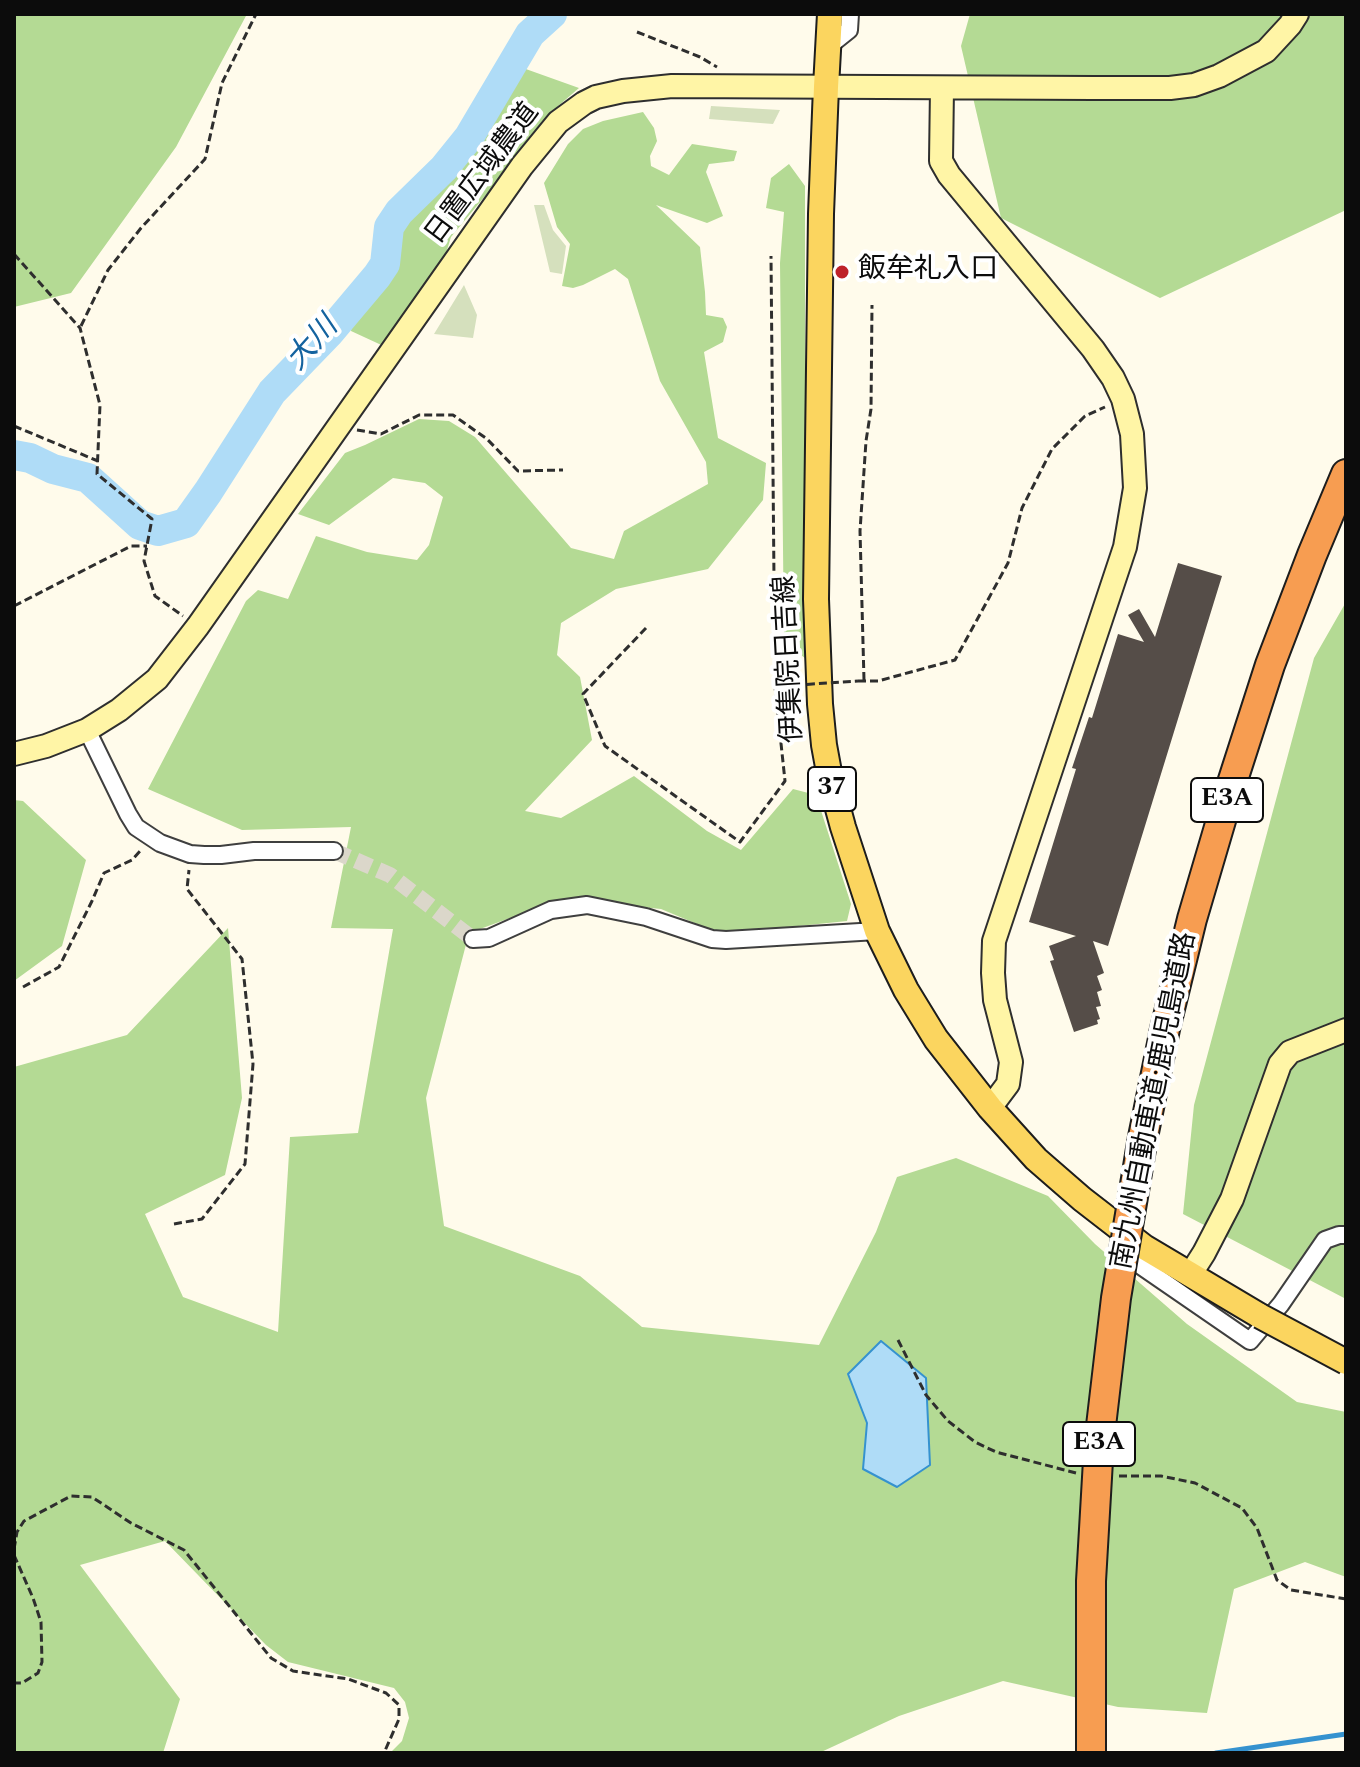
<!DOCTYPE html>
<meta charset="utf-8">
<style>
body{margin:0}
#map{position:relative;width:1360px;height:1767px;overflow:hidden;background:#fffbeb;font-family:Spectral,serif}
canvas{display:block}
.frame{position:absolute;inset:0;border:16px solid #0c0c0c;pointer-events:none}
</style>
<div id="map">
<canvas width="1360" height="1767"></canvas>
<div class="frame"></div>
</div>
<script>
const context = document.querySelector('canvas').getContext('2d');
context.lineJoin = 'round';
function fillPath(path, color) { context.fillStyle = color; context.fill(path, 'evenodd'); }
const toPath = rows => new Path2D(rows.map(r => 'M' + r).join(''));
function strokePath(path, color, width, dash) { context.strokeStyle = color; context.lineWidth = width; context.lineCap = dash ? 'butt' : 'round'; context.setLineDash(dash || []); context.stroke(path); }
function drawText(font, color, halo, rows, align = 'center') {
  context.font = font + ' Spectral,"Noto Sans JP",serif'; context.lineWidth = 8; context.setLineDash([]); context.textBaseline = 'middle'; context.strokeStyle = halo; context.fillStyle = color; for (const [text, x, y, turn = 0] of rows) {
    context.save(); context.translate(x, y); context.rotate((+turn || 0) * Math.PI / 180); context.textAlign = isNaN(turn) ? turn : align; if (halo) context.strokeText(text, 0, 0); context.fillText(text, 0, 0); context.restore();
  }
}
fillPath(toPath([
 [14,14,247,14,176,147,71,293,14,307],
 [970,14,1346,14,1346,210,1160,298,1001,218,961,46],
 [523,68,579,88,550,113,505,172,451,237,433,295,390,349,351,331,352,321,397,258,407,213,481,136],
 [643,112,654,128,657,141,650,156,651,166,669,175,692,144,737,151,734,161,709,164,706,172,723,216,707,223,656,205,700,247,705,292,706,315,723,318,727,327,723,342,704,352,718,438,766,463,763,500,708,569,616,589,561,623,557,655,580,677,592,740,525,811,561,818,634,776,707,831,741,850,793,789,816,795,851,904,847,921,721,934,661,909,562,899,469,933,426,1098,444,1226,580,1276,642,1327,819,1345,876,1232,897,1177,956,1158,1048,1196,1095,1244,1187,1324,1297,1402,1346,1412,1346,1577,1305,1562,1234,1589,1207,1713,1118,1707,1003,1681,899,1716,819,1753,390,1753,402,1741,409,1718,405,1702,394,1688,288,1662,266,1645,165,1541,80,1565,180,1699,163,1753,14,1753,14,1067,127,1035,228,928,242,1098,225,1175,145,1214,183,1297,278,1332,290,1137,358,1133,393,929,331,928,351,827,242,830,148,789,246,601,258,590,288,599,316,536,367,552,417,560,429,545,443,497,425,483,393,478,329,525,298,514,345,453,365,445,419,419,449,421,475,437,571,548,614,559,624,531,708,484,706,462,660,381,628,279,615,269,583,285,573,288,562,286,570,244,557,227,544,183,568,144,583,129,603,121],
 [789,164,805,186,805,658,784,643,780,263,784,212,766,208,771,178],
 [1346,602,1346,1299,1183,1214,1194,1105,1314,658],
 [14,800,23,801,86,860,62,946,14,981]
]), '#b4da94');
fillPath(toPath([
 [711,106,780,110,773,124,709,119],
 [534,205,544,205,553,230,566,246,562,274,550,272],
 [464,285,477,315,473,338,434,334]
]), '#d5e0bd');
const water = toPath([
 [881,1341,926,1378,930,1465,897,1487,863,1469,867,1423,848,1374,881,1341]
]);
fillPath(water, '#afdcf7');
strokePath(water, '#3592cf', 2);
strokePath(toPath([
 [1216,1753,1346,1734]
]), '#3592cf', 5);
strokePath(toPath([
 [14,455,30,458,53,469,88,478,140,525,158,531,186,523,208,492,272,392,329,333,377,276,385,264,389,227,399,212,444,168,469,137,530,34,552,14]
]), '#afdcf7', 30);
fillPath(toPath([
 [1178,563,1222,576,1108,946,1093,941,1104,973,1097,976,1102,990,1097,992,1101,1006,1096,1007,1100,1019,1097,1020,1098,1024,1074,1032,1050,961,1054,960,1049,946,1076,936,1029,922,1076,769,1072,768,1089,717,1092,718,1118,634,1144,642,1128,615,1139,609,1155,637]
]), '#554d48');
strokePath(toPath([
 [334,851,390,875,473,939]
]), '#dbd7ca', 16, [16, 8]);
const street = toPath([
 [829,46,849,30,850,14],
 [87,730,128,814,136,827,160,843,190,854,204,855,221,855,254,851,334,851],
 [473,939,489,938,551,910,587,905,646,917,712,939,726,940,877,931],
 [1144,1247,1141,1266,1250,1341,1281,1304,1325,1240,1339,1235,1346,1235]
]);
const secondary = toPath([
 [942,88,941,161,949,175,1093,349,1113,378,1123,399,1132,434,1135,488,1125,547,994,941,993,973,995,1000,1011,1062,1008,1084,990,1108],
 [14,754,46,746,87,730,119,710,157,679,198,626,522,166,558,122,584,103,596,97,623,91,672,86,1093,88,1170,88,1194,85,1219,76,1266,51,1290,25,1297,14],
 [1190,1275,1204,1253,1232,1199,1280,1064,1290,1052,1346,1030]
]);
const primary = toPath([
 [830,14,826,87,821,214,816,599,820,704,824,745,831,783,843,827,877,931,906,990,936,1039,990,1108,1036,1159,1082,1199,1144,1247,1260,1316]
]);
const highway = toPath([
 [1143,1137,1165,1029,1192,919,1232,783,1270,665,1312,555,1346,474]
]);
strokePath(street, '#3f3f3f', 20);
strokePath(secondary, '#2e2e2e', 26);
strokePath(primary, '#1d1d1d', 28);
strokePath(highway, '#1d1d1d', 32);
strokePath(toPath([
 [637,32,700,57,717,67],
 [14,254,80,328,100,405,97,474,152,519,144,561,155,596,183,616],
 [81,326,108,270,141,228,205,159,222,83,256,14],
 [14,426,98,461],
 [357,430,381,434,419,415,453,415,487,439,518,471,563,470],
 [14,606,131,546,147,546],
 [646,628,583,694,605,746,740,842,785,781,775,687,771,256],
 [864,680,860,531,866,441,871,409,872,305],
 [858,681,878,681,955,660,1008,563,1022,508,1052,449,1085,416,1105,407],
 [775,687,783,686],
 [23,987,59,967,92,901,104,873,132,860,141,850],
 [174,1224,202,1219,245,1164,253,1064,242,959,187,889,189,870],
 [898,1340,926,1395,948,1421,975,1442,996,1452,1076,1473],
 [1119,1476,1161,1476,1195,1483,1242,1508,1257,1528,1277,1580,1291,1590,1346,1599],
 [14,1549,17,1532,24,1521,71,1496,92,1497,131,1523,184,1550,271,1658,293,1671,348,1679,386,1693,399,1705,399,1719,384,1753],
 [14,1555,33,1598,41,1622,42,1662,38,1673,22,1683,14,1683]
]), '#2e2e2e', 3, [8, 4]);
strokePath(street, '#fff', 16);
strokePath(secondary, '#fff5a6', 22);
strokePath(primary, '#fbd55f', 24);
strokePath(highway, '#f79d51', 28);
const primaryBridge = toPath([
 [1260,1316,1346,1362]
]);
const highwayBridge = toPath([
 [1091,1753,1091,1581,1099,1443,1116,1298,1143,1137]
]);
strokePath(primaryBridge, '#1d1d1d', 28, []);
strokePath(highwayBridge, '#1d1d1d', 32, []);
strokePath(toPath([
 [783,686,858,681]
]), '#2e2e2e', 3, [8, 4]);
strokePath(primaryBridge, '#fbd55f', 24);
strokePath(highwayBridge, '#f79d51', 28);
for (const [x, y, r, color] of [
 [842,272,8,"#be222a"]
]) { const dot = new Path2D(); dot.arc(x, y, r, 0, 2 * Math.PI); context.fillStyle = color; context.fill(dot); strokePath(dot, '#fff', 3); }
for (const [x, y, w] of [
 [832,789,48],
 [1227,800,72],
 [1099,1444,72]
]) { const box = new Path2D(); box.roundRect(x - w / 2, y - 22, w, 44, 6); context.fillStyle = '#fff'; context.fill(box); strokePath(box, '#0c0c0c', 2); }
drawText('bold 26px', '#0c0c0c', null, [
 ["37",832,789],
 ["E3A",1227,800],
 ["E3A",1099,1444]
]);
drawText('28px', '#0c0c0c', '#fff', [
 ["日置広域農道",484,175,-53],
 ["伊集院日吉線",791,659,-93],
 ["南九州自動車道;鹿児島道路",1156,1101,-79]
]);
drawText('28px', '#0c0c0c', '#fff', [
 ["飯牟礼入口",858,272]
], 'left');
drawText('italic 30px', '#14639f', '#fff', [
 ["大川",314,345,-48]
]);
</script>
